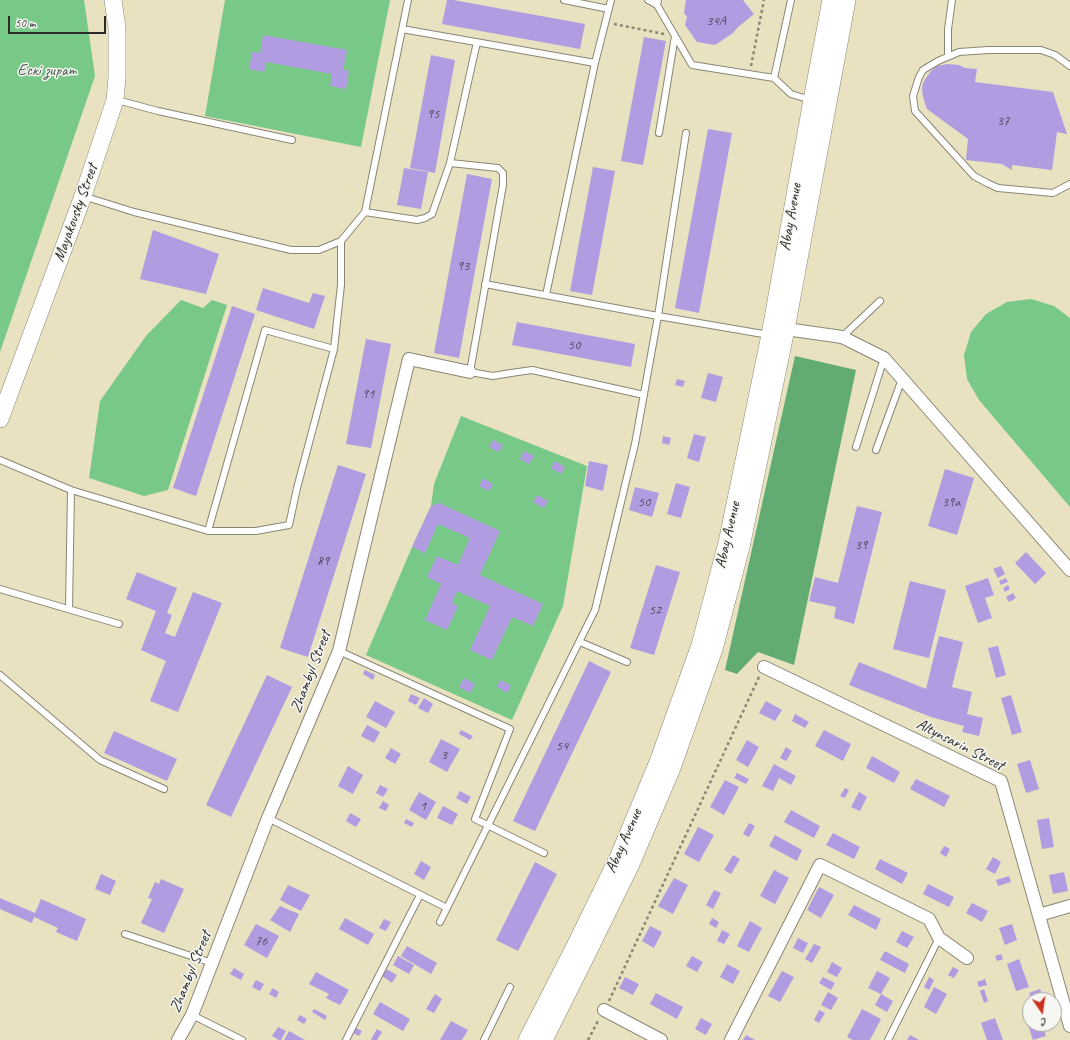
<!DOCTYPE html>
<meta charset="utf-8">
<style>
body{margin:0}
#map{position:relative;width:1070px;height:1040px;overflow:hidden;background:#e8e2c0;font-family:Caveat,sans-serif}
canvas{display:block}
.north{position:absolute;left:1022px;top:992px;width:40px;height:40px;box-sizing:border-box;background:#f6f6f2;border:1px solid #a5a5a2;border-radius:50%;rotate:167deg;font-size:11px;font-weight:700;line-height:16px;text-align:center;color:#2b2b2b}
.north::after{content:'';display:block;margin:auto;width:14px;height:18px;background:#c8321e;clip-path:polygon(50% 0,100% 100%,50% 72%,0 100%)}
.scale{position:absolute;left:8px;top:16px;width:98px;height:18px;box-sizing:border-box;border:2px solid #2b2b2b;border-top:0;padding-left:5px;font-size:12px;line-height:14px;white-space:nowrap;color:#2b2b2b;-webkit-text-stroke:3px #f6f6f2;paint-order:stroke}
</style>
<div id="map">
<canvas width="1070" height="1040"></canvas>
<div class="north">С</div>
<div class="scale">50 m</div>
</div>
<script>
const context = document.querySelector('canvas').getContext('2d');
context.lineJoin = 'round';
function fillPath(path, color) { context.fillStyle = color; context.fill(path, 'evenodd'); }
const toPath = rows => new Path2D(rows.map(r => 'M' + r).join(''));
function strokePath(path, color, width, dash) { context.strokeStyle = color; context.lineWidth = width; context.lineCap = dash ? 'butt' : 'round'; context.setLineDash(dash || []); context.stroke(path); }
function drawText(font, color, halo, rows, align = 'center') {
  context.font = font + ' Caveat,sans-serif'; context.lineWidth = 3; context.setLineDash([]); context.textBaseline = 'middle'; context.strokeStyle = halo; context.fillStyle = color; for (const [text, x, y, turn = 0] of rows) {
    context.save(); context.translate(x, y); context.rotate((+turn || 0) * Math.PI / 180); context.textAlign = isNaN(turn) ? turn : align; if (halo) context.strokeText(text, 0, 0); context.fillText(text, 0, 0); context.restore();
  }
}
fillPath(toPath([
 [0,0,84,0,95,76,0,352],
 [225,0,390,0,361,147,205,116],
 [1031,299,1054,306,1070,318,1070,507,979,400,967,379,964,355,971,332,986,314,1007,302],
 [181,300,203,308,212,300,227,305,168,490,144,496,89,478,100,401,146,336],
 [461,416,587,466,563,606,512,720,366,655,412,547,431,506,434,484]
]), '#78c888');
fillPath(toPath([
 [795,356,856,370,794,665,758,652,737,674,725,670]
]), '#62ac74');
fillPath(toPath([
 [447,0,453,0,585,24,580,49,442,24],
 [686,0,743,0,754,14,737,28,733,33,715,45,697,42,685,25,687,17,684,13],
 [263,35,347,50,343,70,349,71,346,89,330,86,332,74,266,62,264,72,249,69,252,52,260,53],
 [644,37,666,41,643,165,621,161],
 [431,55,455,60,435,173,410,168],
 [948,64,959,65,965,68,977,69,975,82,1053,92,1067,134,1057,132,1052,170,1012,165,1012,170,1002,164,966,160,968,139,927,109,923,97,922,88,923,83,926,78,931,71,937,66],
 [708,129,732,133,699,313,675,308],
 [593,167,615,171,592,295,570,291],
 [404,168,428,172,421,209,397,205],
 [467,174,492,179,459,358,434,353],
 [153,230,219,254,206,294,140,279],
 [263,288,309,303,313,293,325,296,314,329,256,310],
 [232,306,255,314,196,496,173,488],
 [517,322,635,344,631,367,512,345],
 [366,339,391,344,371,448,346,444],
 [708,373,723,377,716,402,701,398],
 [677,379,685,381,683,387,675,385],
 [694,434,706,437,699,462,687,458],
 [663,436,671,438,669,445,662,443],
 [493,440,503,445,499,452,489,447],
 [524,451,534,456,529,464,520,459],
 [555,461,565,467,561,474,551,468],
 [589,461,608,465,603,491,585,486],
 [338,465,366,474,308,657,280,648],
 [945,469,974,478,957,535,928,526],
 [483,478,493,484,489,491,479,486],
 [676,483,690,487,681,518,667,514],
 [635,487,659,493,652,517,629,510],
 [537,495,548,501,544,508,533,502],
 [439,503,500,531,480,575,543,604,533,626,512,617,492,660,470,650,490,606,457,591,452,603,458,606,447,630,425,620,441,584,427,577,437,556,458,565,470,538,438,524,425,553,412,547,431,506],
 [857,506,882,512,854,624,834,618,836,607,809,601,815,577,838,583],
 [1026,552,1046,573,1035,584,1015,563],
 [656,565,680,572,654,655,630,648],
 [1001,566,1005,574,998,578,993,569],
 [137,572,177,588,167,613,172,615,165,633,175,637,193,592,222,603,178,712,150,701,166,661,141,650,156,611,126,599],
 [988,578,994,595,985,598,992,618,978,623,965,586],
 [1006,578,1008,582,1001,585,999,581],
 [910,581,946,590,929,658,893,649],
 [1008,585,1010,589,1005,592,1003,588],
 [1013,593,1016,598,1009,602,1006,597],
 [939,636,963,642,952,687,972,692,967,714,983,718,979,736,962,732,964,726,931,717,849,685,859,662,926,689],
 [998,646,1006,675,996,678,988,648],
 [589,661,611,672,535,831,513,821],
 [365,670,375,675,373,680,363,674],
 [267,675,292,687,231,817,206,805],
 [464,678,475,684,470,693,459,687],
 [501,680,511,686,507,693,497,687],
 [411,694,420,698,416,705,408,701],
 [1011,695,1022,732,1012,735,1001,698],
 [424,698,433,704,428,713,418,708],
 [375,701,395,712,386,728,366,717],
 [766,701,782,710,775,721,759,713],
 [795,714,809,722,805,728,792,721],
 [367,725,380,732,374,743,361,736],
 [461,730,473,736,470,740,459,734],
 [824,730,851,744,843,761,815,746],
 [114,731,177,759,167,781,104,753],
 [441,739,460,749,447,772,429,762],
 [747,740,759,747,748,767,736,760],
 [786,747,792,751,786,761,780,758],
 [391,748,401,754,395,764,385,758],
 [872,756,900,772,894,783,866,768],
 [1030,760,1039,789,1026,793,1017,764],
 [774,764,796,776,791,785,779,778,773,791,762,786],
 [348,766,363,775,353,794,338,786],
 [737,773,749,779,746,784,734,778],
 [916,779,950,796,944,807,910,789],
 [725,780,739,787,724,815,710,807],
 [380,785,388,789,383,797,376,793],
 [845,788,849,790,845,798,840,796],
 [460,791,471,797,467,804,456,798],
 [419,792,436,802,426,820,409,810],
 [859,792,867,797,860,811,851,807],
 [383,801,389,805,386,811,379,808],
 [443,806,458,814,452,825,437,818],
 [791,810,820,826,814,838,784,822],
 [350,813,361,819,356,827,346,821],
 [1049,818,1054,847,1042,849,1037,820],
 [406,819,414,823,412,827,404,823],
 [749,823,755,826,749,837,743,834],
 [698,827,714,835,699,862,684,854],
 [833,833,860,847,854,859,826,845],
 [775,835,802,850,797,861,769,846],
 [944,846,950,849,946,857,940,853],
 [733,855,740,859,731,874,724,870],
 [993,857,1001,862,995,874,986,869],
 [880,859,908,873,902,884,875,869],
 [421,861,431,867,424,880,414,874],
 [535,862,557,874,518,951,496,940],
 [774,870,789,878,775,904,760,896],
 [1064,872,1068,891,1053,894,1049,875],
 [101,874,116,881,110,895,95,889],
 [1009,876,1011,882,998,886,996,880],
 [674,878,688,885,673,914,658,906],
 [161,879,184,889,164,933,141,923,152,899,148,898,155,882,159,884],
 [928,884,954,897,949,907,923,894],
 [288,885,310,895,301,911,280,900],
 [819,887,834,895,821,918,807,910],
 [714,890,721,893,713,909,706,905],
 [0,898,35,913,41,899,86,919,77,941,56,932,58,928,34,917,32,923,0,909],
 [972,903,988,911,982,922,966,913],
 [854,905,881,919,876,930,848,915],
 [280,906,299,914,290,932,270,920],
 [345,918,374,934,368,945,339,929],
 [712,918,719,922,716,928,709,924],
 [384,919,391,922,386,931,379,928],
 [750,921,762,928,749,952,737,946],
 [256,924,279,936,267,958,244,945],
 [1012,924,1017,940,1005,945,999,928],
 [650,926,662,932,654,948,642,941],
 [722,930,730,934,724,944,717,941],
 [902,931,914,937,907,948,896,942],
 [798,938,808,943,803,953,793,948],
 [814,944,821,947,812,963,805,959],
 [407,946,437,963,431,974,401,956],
 [885,951,909,964,905,973,880,960],
 [1001,954,1003,959,997,961,995,956],
 [398,956,414,965,409,974,393,965],
 [692,956,703,962,697,972,686,966],
 [1019,959,1029,987,1016,991,1007,964],
 [832,962,842,968,837,977,827,972],
 [727,964,740,971,733,984,720,977],
 [953,967,959,970,954,978,948,975],
 [234,968,244,974,241,980,230,974],
 [386,969,397,975,392,983,382,976],
 [782,971,794,977,780,1002,768,996],
 [877,971,890,978,881,994,868,988],
 [316,972,349,990,340,1005,326,998,329,994,309,984],
 [625,977,639,984,633,995,619,988],
 [823,977,835,983,831,990,819,983],
 [929,977,934,980,929,990,924,987],
 [985,979,987,985,979,987,977,982],
 [256,980,264,984,260,991,252,987],
 [934,987,947,994,936,1014,924,1007],
 [273,988,279,992,276,998,269,994],
 [984,989,988,1001,984,1003,980,991],
 [1040,989,1042,994,1031,998,1029,993],
 [828,992,838,998,831,1010,821,1005],
 [656,993,683,1007,677,1019,650,1004],
 [435,994,442,999,434,1013,426,1009],
 [881,994,893,1001,887,1012,875,1005],
 [380,1002,410,1019,403,1031,373,1014],
 [1030,1008,1030,1024,1042,1024,1046,1036,1033,1040,1023,1010],
 [314,1009,327,1016,325,1020,312,1012],
 [862,1009,881,1019,870,1040,853,1040,847,1037],
 [819,1010,825,1013,819,1023,814,1020],
 [300,1015,307,1019,304,1024,297,1020],
 [701,1018,712,1024,706,1035,695,1029],
 [995,1018,1003,1040,987,1040,981,1023],
 [451,1021,468,1030,462,1040,440,1040],
 [278,1027,286,1031,281,1040,279,1040,272,1036],
 [354,1027,362,1031,359,1036,351,1032],
 [377,1029,382,1032,377,1040,372,1040,371,1039],
 [289,1031,305,1040,284,1040],
 [746,1035,755,1040,743,1040],
 [910,1035,919,1040,907,1040]
]), '#b19be1');
const service = toPath([
 [564,0,609,9],
 [648,0,657,5],
 [658,0,657,5,692,65,774,78,791,0],
 [402,29,595,63,611,0],
 [948,56,948,29,952,0],
 [1070,66,1055,55,1041,50,988,50,959,52,938,61,923,70,919,77,913,96,915,111,974,176,987,183,998,188,1053,193,1070,184],
 [774,78,791,94,811,100],
 [117,100,158,111,292,140],
 [659,133,675,36],
 [450,163,477,42],
 [83,196,134,212,291,250,319,250,341,241,365,212,408,0],
 [365,212,417,220,425,218,432,214,450,163,498,168,503,173,503,185,470,372,493,376,511,373,532,370,644,395],
 [485,284,658,316,769,335],
 [546,295,595,63],
 [842,337,880,301],
 [856,447,884,358],
 [876,450,902,379],
 [0,460,71,490,208,531,256,531,289,525,297,488,334,349,341,285,341,241],
 [208,531,265,330,334,349],
 [0,589,119,624],
 [69,609,71,490],
 [580,642,627,662],
 [339,651,510,729,475,819,544,853],
 [0,675,100,760,164,789],
 [268,818,447,908],
 [440,922,595,610,635,444,658,316,686,133],
 [125,934,212,963],
 [192,1015,242,1040],
 [346,1040,420,895],
 [484,1040,510,987],
 [888,1040,939,938]
]);
const minor = toPath([
 [778,332,786,329,842,337,884,358,1070,570],
 [764,667,1001,781,1070,1026],
 [1039,915,1070,906],
 [604,1010,661,1040],
 [178,1040,192,1015,268,818,339,651,409,359,470,372],
 [731,1040,820,865,929,919,939,938,967,958]
]);
const secondary = toPath([
 [0,419,83,196,115,100,117,78,117,28,113,0],
 [527,1040,575,946,618,858,658,762,700,645,727,543,770,335,812,100,831,0],
 [544,1040,588,952,631,864,672,768,714,649,741,547,786,329,847,0]
]);
strokePath(service, '#8a8676', 8);
strokePath(minor, '#8a8676', 14);
strokePath(secondary, '#8a8676', 18);
strokePath(toPath([
 [614,24,664,34],
 [751,66,764,0],
 [609,1001,759,677],
 [588,1040,599,1019]
]), '#8a8676', 2.5, [3, 3]);
strokePath(service, '#fff', 6);
strokePath(minor, '#fff', 12);
strokePath(secondary, '#fff', 17);
drawText('14px', '#4c4758', null, [
 ["34А",716,21],
 ["95",433,114],
 ["37",1003,121],
 ["93",463,266],
 ["50",574,345],
 ["91",368,394],
 ["50",644,502],
 ["39а",951,502],
 ["39",861,545],
 ["89",323,561],
 ["52",655,610],
 ["54",562,746],
 ["3",444,755],
 ["1",423,806],
 ["76",261,941]
]);
drawText('16px', '#425a47', '#f6f6f2', [
 ["Ескі зират",47,71]
]);
drawText('16px', '#2b2b2b', '#f6f6f2', [
 ["Mayakovsky Street",76,213,-70],
 ["Abay Avenue",791,217,-80],
 ["Abay Avenue",728,535,-77],
 ["Zhambyl Street",311,672,-69],
 ["Altynsarin Street",960,745,27],
 ["Abay Avenue",624,841,-66],
 ["Zhambyl Street",191,972,-68]
]);
</script>
